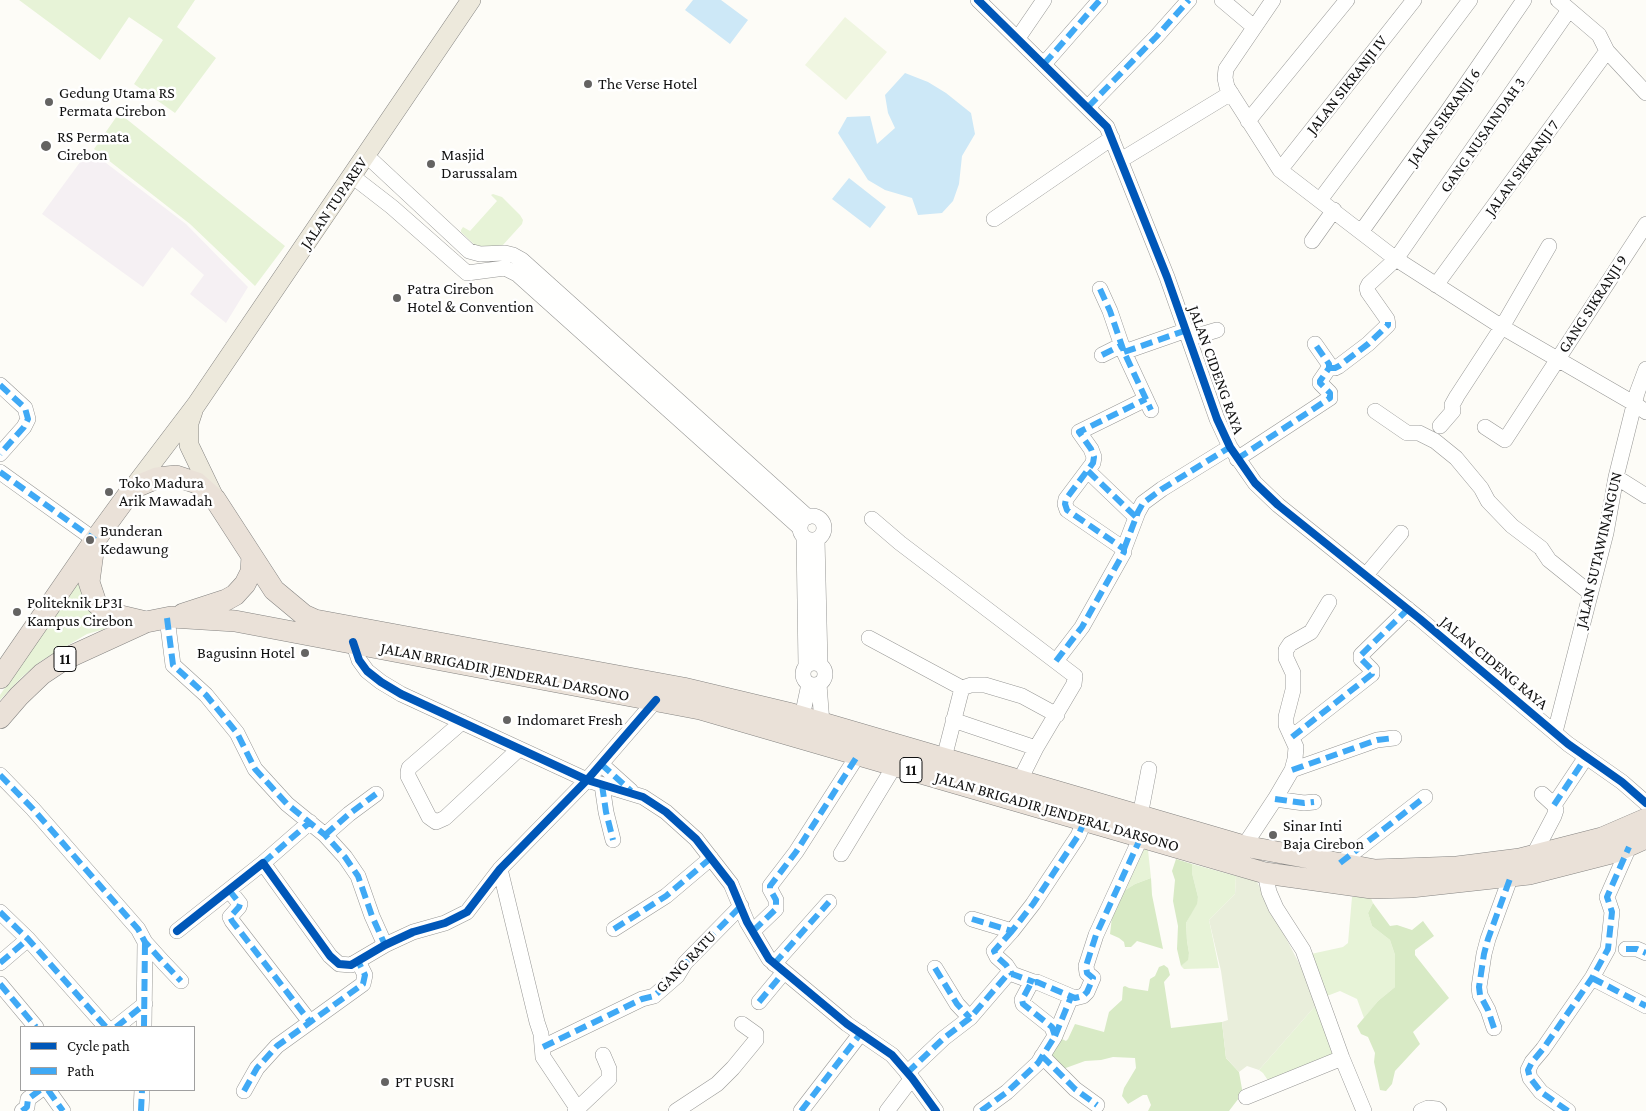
<!DOCTYPE html>
<style>
body{margin:0}
#map{position:relative;width:1646px;height:1111px;overflow:hidden;background:#fdfcf7;font-family:"Crimson Pro",serif}
canvas{display:block}
.legend{position:absolute;left:20px;top:1026px;width:175px;height:65px;box-sizing:border-box;background:#fff;border:1px solid #a0a0a0;margin:0;padding:6px 9px;list-style:none;font-size:15px;color:#111}
.legend li{display:flex;align-items:center;gap:10px;height:25px}
.legend b{width:25px;border:1px solid #a0a0a0}
</style>
<div id="map">
<canvas width="1646" height="1111"></canvas>
<ul class="legend">
<li><b style="height:6px;background:#0057b8"></b>Cycle path</li>
<li><b style="height:6px;background:#3fa9f5"></b>Path</li>
</ul>
</div>
<script>
const context = document.querySelector('canvas').getContext('2d');
context.lineJoin = 'round';
function fillPath(path, color) { context.fillStyle = color; context.fill(path, 'evenodd'); }
const toPath = rows => new Path2D(rows.map(r => 'M' + r).join(''));
function strokePath(path, color, width, dash) { context.strokeStyle = color; context.lineWidth = width; context.lineCap = dash ? 'butt' : 'round'; context.setLineDash(dash || []); context.stroke(path); }
function drawText(font, color, halo, rows, align = 'center') {
  context.font = font + ' "Crimson Pro",serif'; context.lineWidth = 5; context.setLineDash([]); context.textBaseline = 'middle'; context.strokeStyle = halo; context.fillStyle = color; for (const [text, x, y, turn = 0] of rows) {
    context.save(); context.translate(x, y); context.rotate((+turn || 0) * Math.PI / 180); context.textAlign = isNaN(turn) ? turn : align; if (halo) context.strokeText(text, 0, 0); context.fillText(text, 0, 0); context.restore();
  }
}
fillPath(toPath([
 [89,150,186,224,248,287,226,323,190,294,204,275,172,247,143,287,42,214]
]), '#f5f0f3');
fillPath(toPath([
 [19,0,195,0,177,27,216,58,175,113,134,84,163,40,129,17,100,60],
 [119,113,285,246,255,286,190,224,94,149],
 [493,194,502,197,520,215,523,220,522,224,502,246,477,247,461,232,461,230,463,227,470,231,497,201,491,195],
 [82,574,94,613,112,627,87,634,41,661,22,677,0,700,0,695],
 [1139,849,1148,850,1151,878,1135,884,1119,894],
 [1192,864,1236,876,1235,894,1209,920,1219,968,1184,969,1181,966,1187,960,1189,953,1187,941,1186,923,1196,904,1198,897,1192,873],
 [1370,896,1373,903,1368,913,1372,926,1390,940,1395,955,1395,987,1378,1001,1364,1018,1357,999,1340,991,1327,996,1311,954,1343,947,1348,943,1352,897],
 [1317,1004,1334,1054,1272,1081,1267,1079,1263,1073,1259,1070]
]), '#e7f3d7');
fillPath(toPath([
 [1176,859,1192,864,1192,873,1198,897,1197,904,1186,923,1187,941,1189,953,1188,960,1181,966,1177,949,1178,926,1173,901,1175,880,1172,871],
 [1151,878,1152,895,1163,949,1137,941,1131,947,1125,947,1124,942,1119,938,1110,934,1112,917,1119,894,1135,884],
 [1373,903,1390,926,1397,925,1412,930,1423,921,1434,936,1415,950,1415,955,1449,998,1413,1032,1420,1044,1395,1071,1392,1084,1386,1091,1380,1090,1374,1062,1375,1053,1368,1037,1361,1034,1357,1026,1378,1001,1395,987,1395,955,1390,940,1372,926,1368,913],
 [1164,965,1168,968,1170,975,1164,982,1171,1028,1222,1022,1226,1058,1239,1072,1242,1089,1242,1094,1229,1111,1148,1111,1151,1105,1147,1095,1143,1095,1128,1104,1122,1096,1124,1088,1136,1068,1135,1058,1113,1057,1101,1060,1085,1061,1063,1069,1046,1052,1056,1040,1062,1039,1066,1041,1068,1039,1075,1024,1104,1032,1109,1012,1122,1000,1123,987,1125,986,1129,988,1148,991,1150,979,1155,976,1159,967]
]), '#d8eac5');
fillPath(toPath([
 [1236,876,1256,880,1304,973,1317,1004,1259,1070,1247,1066,1239,1072,1226,1058,1222,1022,1228,1020,1221,971,1209,920,1235,894]
]), '#e9eedb');
fillPath(toPath([
 [845,17,887,52,846,100,805,65]
]), '#f0f6e1');
fillPath(toPath([
 [693,0,721,0,748,20,730,44,685,10],
 [905,73,928,82,946,93,971,113,975,134,962,156,959,184,953,201,942,213,918,215,912,198,885,190,868,180,838,133,847,117,870,116,877,144,895,128,888,113,885,95],
 [849,178,886,207,870,228,832,199]
]), '#cde8f7');
const minor = toPath([
 [978,0,1107,127,1167,277,1217,419,1230,447,1255,483,1278,505,1420,619,1568,744,1622,782,1646,803],
 [1222,0,1254,27],
 [1273,0,1226,69,1225,78,1227,87,1280,170,1396,259,1502,327,1635,404,1646,412],
 [1558,0,1599,35,1607,51,1646,93],
 [1018,38,1044,0],
 [1044,64,1100,0],
 [1088,107,1156,37,1189,0],
 [1248,121,1347,0],
 [366,155,469,251,480,254,505,253,513,255,522,260,808,517],
 [1121,160,1231,93],
 [1280,170,1414,0],
 [352,176,392,207,467,273,505,268,517,274,800,528],
 [1320,200,1470,0],
 [994,219,1112,138],
 [1361,232,1447,112,1524,0],
 [1312,241,1334,210],
 [1436,285,1607,51],
 [1100,289,1110,311,1124,352,1151,410],
 [1190,338,1217,330],
 [1124,352,1187,330],
 [1102,355,1122,345],
 [1329,368,1335,368,1339,366,1368,344,1388,325,1387,319,1368,292,1367,288,1369,284,1396,259,1569,10],
 [0,385,25,408,28,419,24,427,0,454],
 [1375,411,1407,433,1419,433,1435,441,1456,458,1481,488,1488,501,1512,526,1541,548,1549,560,1590,593],
 [1440,426,1453,411,1452,405,1457,396,1502,327,1549,246],
 [1485,427,1505,440,1646,224],
 [1237,459,1330,398,1330,393,1320,383,1320,381,1329,368,1329,364,1315,344],
 [1088,471,1136,517],
 [0,472,95,540],
 [1616,477,1646,496],
 '800 528a12 12 0 1 1 24 0a12 12 0 1 1-24 0Z',
 [872,519,900,543,1075,676,1074,684,1036,748,1020,780],
 [804,537,806,666],
 [817,539,820,664],
 [1124,549,1138,512,1143,503,1162,489,1230,447],
 [1366,575,1401,533],
 [167,618,173,665,206,695,237,733,255,769,287,804,325,835,345,857,358,876,372,916,385,945],
 [869,638,962,688,971,685,985,685,1022,696,1057,715],
 [353,642,359,660,367,671,381,682,401,694,587,780,643,797,666,812,696,839,731,884,747,922,769,959,847,1024,892,1055,912,1078,936,1111],
 [1056,661,1082,627,1124,552,1124,549,1067,510,1065,504,1066,499,1093,463,1094,457,1091,449,1079,432,1146,399],
 '803 674a11 11 0 1 1 22 0a11 11 0 1 1-22 0Z',
 [819,684,822,723],
 [802,717,809,684],
 [953,720,1036,748],
 [462,722,409,768,408,772,408,776,429,817,436,822,445,818,519,749],
 [1555,732,1606,533,1616,477,1637,393,1646,369],
 [1292,737,1372,674,1372,670,1361,659,1361,655,1408,609],
 [944,758,962,688],
 [601,764,631,791],
 [1292,770,1377,740,1394,738],
 [0,775,33,809,138,929,145,942,163,962,181,981],
 [602,785,606,812,613,840],
 [1275,799,1304,803,1314,802],
 [1554,805,1586,757],
 [1140,816,1149,769],
 [325,835,349,814,376,794],
 [1244,846,1275,799,1292,770,1295,759,1296,747,1286,725,1286,717,1293,690,1293,673,1286,658,1286,650,1290,644,1311,632,1329,602],
 [841,854,895,765],
 [1533,856,1554,816,1556,810,1554,805,1542,794],
 [263,863,310,822],
 [1340,863,1425,797],
 [500,869,537,1022,541,1034,543,1057,579,1111],
 [1265,873,1269,892,1276,908,1303,950,1342,1058,1364,1111],
 [229,890,240,904,239,907,230,917,232,921,310,1022],
 [0,912,28,939,106,1027],
 [972,919,1012,931,1033,904,1078,836,1085,820],
 [614,929,666,896,711,858],
 [177,931,263,863,330,956,339,964,351,965,385,945,413,932,445,923,467,912,500,869,587,780,656,700],
 [753,931,776,909,776,900,770,889,770,886,796,852,858,755],
 [1012,931,994,951,997,957,1006,965,1012,974],
 [1626,949,1637,949,1646,953],
 [0,963,28,939],
 [774,964,829,902],
 [935,968,957,1004,970,1018],
 [1592,978,1646,1006],
 [0,984,36,1027],
 [759,1002,784,972],
 [116,1027,145,1004],
 [144,1027,145,942],
 [1494,1028,1488,1010,1480,995,1479,987,1484,954,1488,939,1511,876],
 [1055,1036,1071,997],
 [543,1047,642,999,654,996,677,976,685,963,741,906],
 [1042,1056,1075,1089,1097,1105],
 [907,1073,944,1038,970,1018,1007,975,1012,974,1034,982],
 [48,1090,63,1111],
 [244,1091,257,1068,277,1046,363,984,365,975,358,961],
 [1246,1097,1342,1058],
 [22,1111,27,1107,28,1099,40,1090],
 [141,1111,142,1090],
 [575,1111,609,1079,609,1069,603,1055],
 [676,1111,717,1084,733,1068,756,1040,756,1034,742,1024],
 [801,1111,861,1033],
 [887,1111,912,1078],
 [981,1111,1007,1092,1038,1063,1055,1036,1052,1027,1023,1004,1022,1000,1031,983,1037,982,1075,998,1083,996,1087,992,1093,978,1087,973,1086,966,1096,935,1141,837],
 [1421,1111,1428,1108,1437,1109,1439,1111],
 [1568,1111,1541,1092,1530,1078,1528,1070,1532,1062,1543,1049,1592,978,1608,949,1612,912,1607,897,1629,847]
]);
const major = toPath([
 [193,411,189,423,189,445,214,497],
 [133,488,196,405,471,0]
]);
const highway = toPath([
 [94,545,89,582,96,603,108,613,146,622],
 [183,614,226,600,235,595,245,584,251,572,252,556],
 [0,678,95,540,133,488,157,478,176,476,197,483,215,499,274,590,304,615,315,620,683,688,792,714,1244,846,1375,870,1457,867,1520,859,1602,838,1646,819],
 [0,718,19,696,42,674,63,660,146,622,171,617,235,621,700,709,1265,873,1372,888,1411,887,1529,874,1615,852,1646,838]
]);
strokePath(minor, '#979795', 16);
strokePath(major, '#858482', 20);
strokePath(highway, '#858482', 22);
strokePath(minor, '#fffffe', 15);
strokePath(major, '#ede9dc', 19);
strokePath(highway, '#eae1d8', 21);
strokePath(toPath([
 [1044,64,1100,0],
 [1088,107,1156,37,1189,0],
 [1100,289,1110,311,1124,352,1151,410],
 [1124,352,1187,330],
 [1102,355,1122,345],
 [1329,368,1335,368,1339,366,1368,344,1388,325,1388,322],
 [0,385,25,408,28,419,24,427,0,454],
 [1237,459,1330,398,1330,393,1320,383,1320,381,1329,368,1329,364,1315,344],
 [1088,471,1136,517],
 [0,472,95,540],
 [1124,549,1138,512,1143,503,1162,489,1230,447],
 [167,618,173,665,206,695,237,733,255,769,287,804,325,835,345,857,358,876,372,916,385,945,381,947],
 [1056,661,1082,627,1124,552,1124,549,1067,510,1065,504,1066,499,1093,463,1094,457,1091,449,1079,432,1146,399],
 [1292,737,1372,674,1372,670,1361,659,1361,655,1408,609],
 [601,764,631,791],
 [1292,770,1377,740,1394,738],
 [0,775,33,809,138,929,145,942,163,962,181,981],
 [602,785,606,812,613,840],
 [1275,799,1304,803,1314,802],
 [1554,805,1586,757],
 [325,835,349,814,376,794],
 [263,863,310,822],
 [1340,863,1425,797],
 [229,890,240,904,239,907,230,917,232,921,310,1022],
 [0,912,28,939,106,1027],
 [972,919,1012,931,1033,904,1078,836,1085,820],
 [614,929,666,896,711,858],
 [753,931,776,909,776,900,770,889,770,886,796,852,858,755],
 [1012,931,994,951,997,957,1006,965,1012,974],
 [1626,949,1637,949,1646,953],
 [0,963,28,939],
 [774,964,829,902],
 [935,968,957,1004,970,1018],
 [1592,978,1646,1006],
 [0,984,36,1027],
 [759,1002,784,972,780,969],
 [116,1027,145,1004],
 [144,1027,145,942],
 [1494,1028,1488,1010,1480,995,1479,987,1484,954,1488,939,1511,876],
 [1055,1036,1071,997],
 [543,1047,642,999,654,996,677,976,685,963,741,906],
 [1042,1056,1075,1089,1097,1105],
 [907,1073,944,1038,970,1018,1007,975,1012,974,1034,982],
 [48,1090,63,1111],
 [244,1091,257,1068,277,1046,363,984,365,975,358,961],
 [22,1111,27,1107,28,1099,40,1090],
 [141,1111,142,1090],
 [801,1111,861,1033],
 [981,1111,1007,1092,1038,1063,1055,1036,1052,1027,1023,1004,1022,1000,1031,983,1037,982,1075,998,1083,996,1087,992,1093,978,1087,973,1086,966,1096,935,1141,837],
 [1568,1111,1541,1092,1530,1078,1528,1070,1532,1062,1543,1049,1592,978,1608,949,1612,912,1607,897,1629,847]
]), '#3fa9f5', 6, [12, 6]);
strokePath(toPath([
 [978,0,1107,127,1167,277,1217,419,1230,447,1255,483,1278,505,1420,619,1568,744,1622,782,1646,803],
 [353,642,359,660,367,671,381,682,401,694,587,780,643,797,666,812,696,839,731,884,747,922,769,959,847,1024,892,1055,912,1078,936,1111],
 [177,931,263,863,330,956,339,964,351,965,385,945,413,932,445,923,467,912,500,869,587,780,656,700]
]), '#0057b8', 8);
for (const [x, y, r, color] of [
 [588,84,5,"#646362"],
 [49,102,5,"#646362"],
 [46,146,6,"#646362"],
 [431,164,5,"#646362"],
 [397,298,5,"#646362"],
 [109,492,5,"#646362"],
 [90,540,5,"#646362"],
 [17,612,5,"#646362"],
 [305,653,5,"#646362"],
 [507,720,5,"#646362"],
 [1273,835,5,"#646362"],
 [385,1082,5,"#646362"]
]) { const dot = new Path2D(); dot.arc(x, y, r, 0, 2 * Math.PI); context.fillStyle = color; context.fill(dot); strokePath(dot, '#fff', 2); }
for (const [x, y, w] of [
 [65,659,22],
 [911,770,22]
]) { const box = new Path2D(); box.roundRect(x - w / 2, y - 12.5, w, 25, 4); context.fillStyle = '#fff'; context.fill(box); strokePath(box, '#111', 1); }
drawText('bold 15px', '#111', null, [
 ["11",65,659],
 ["11",911,770]
]);
drawText('16px', '#111', '#fff', [
 ["The Verse Hotel",598,84],
 ["Gedung Utama RS",59,93],
 ["Permata Cirebon",59,111],
 ["RS Permata",57,137],
 ["Cirebon",57,155],
 ["Masjid",441,155],
 ["Darussalam",441,173],
 ["Patra Cirebon",407,289],
 ["Hotel & Convention",407,307],
 ["Toko Madura",119,483],
 ["Arik Mawadah",119,501],
 ["Bunderan",100,531],
 ["Kedawung",100,549],
 ["Politeknik LP3I",27,603],
 ["Kampus Cirebon",27,621],
 ["Bagusinn Hotel",295,653,"right"],
 ["Indomaret Fresh",517,720],
 ["Sinar Inti",1283,826],
 ["Baja Cirebon",1283,844],
 ["PT PUSRI",395,1082]
], 'left');
drawText('16px', '#111', '#fff', [
 ["JALAN SIKRANJI IV",1347,85,-52],
 ["JALAN SIKRANJI 6",1444,117,-55],
 ["GANG NUSAINDAH 3",1483,135,-55],
 ["JALAN SIKRANJI 7",1522,168,-54],
 ["JALAN TUPAREV",334,203,-56],
 ["GANG SIKRANJI 9",1593,304,-57],
 ["JALAN CIDENG RAYA",1216,370,70],
 ["JALAN SUTAWINANGUN",1599,550,-77],
 ["JALAN CIDENG RAYA",1494,663,40],
 ["JALAN BRIGADIR JENDERAL DARSONO",505,672,11],
 ["JALAN BRIGADIR JENDERAL DARSONO",1057,812,16],
 ["GANG RATU",686,962,-46]
]);
</script>
